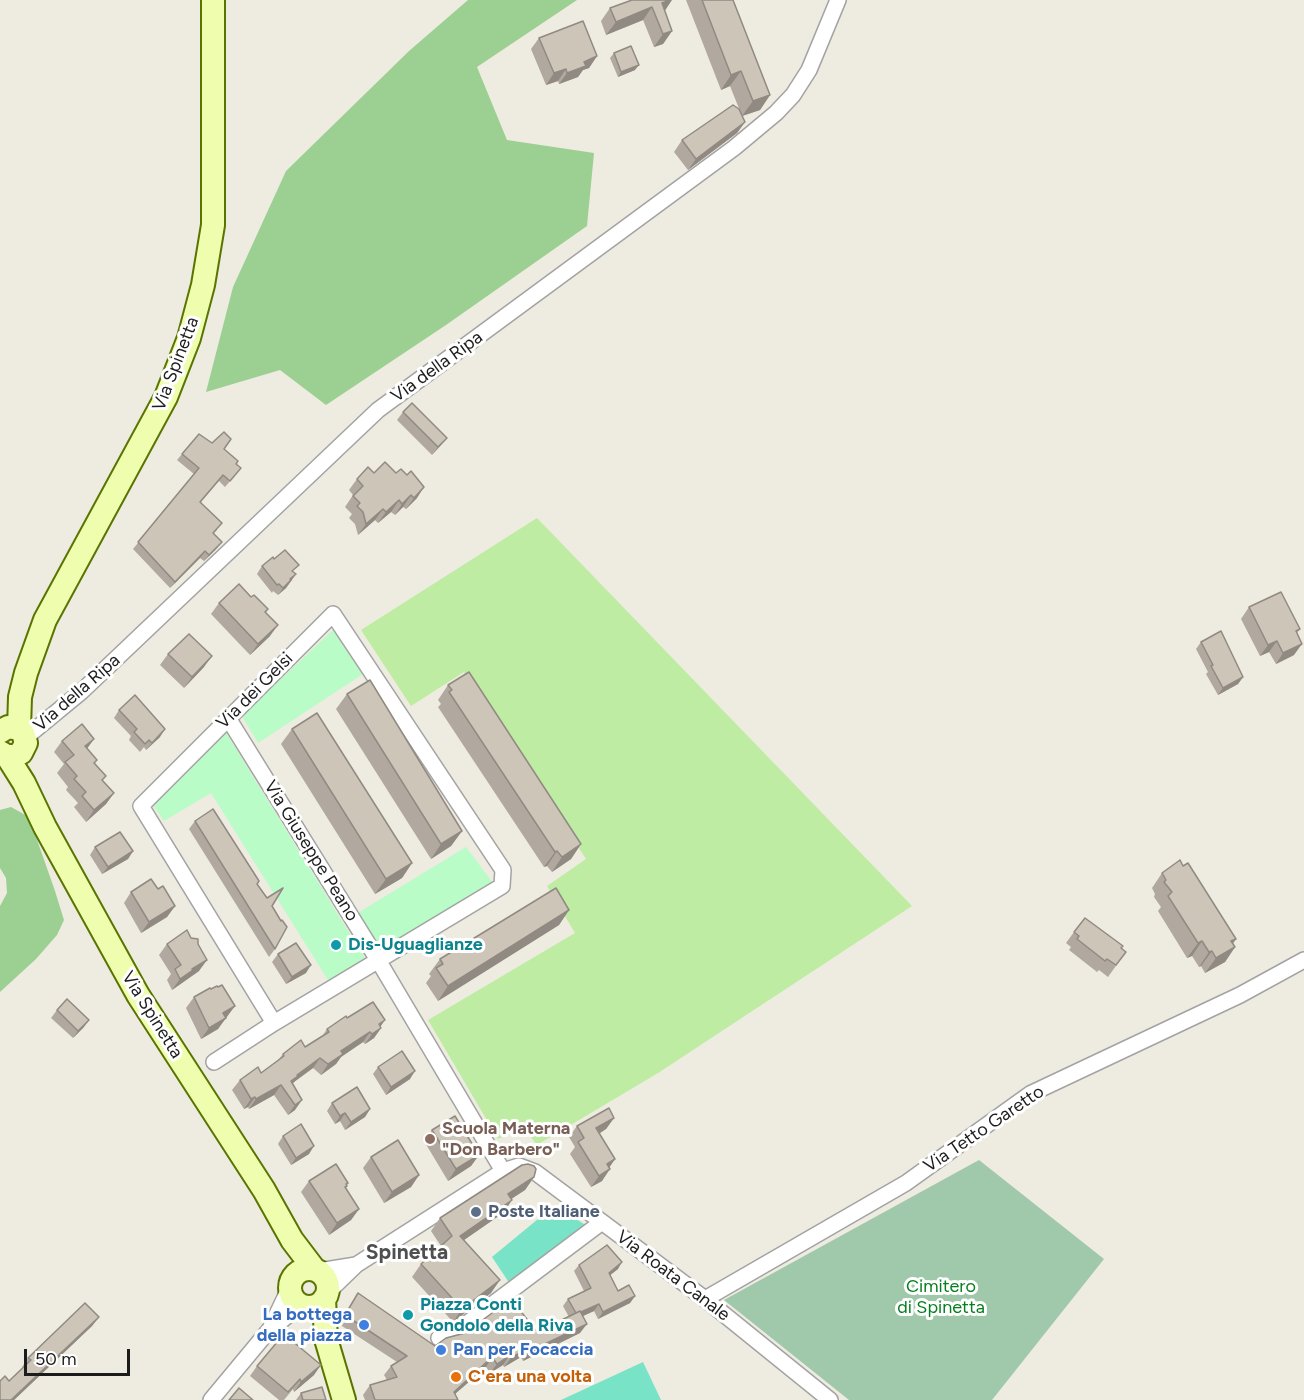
<!DOCTYPE html>
<style>
body{margin:0}
#map{position:relative;width:1304px;height:1400px;overflow:hidden;background:#eeebe0;font-family:Figtree,sans-serif}
canvas{display:block}
.scale{position:absolute;left:24px;top:1349px;width:106px;height:27px;box-sizing:border-box;border:3px solid #1c1c1c;border-top:0;padding-left:8px;font-size:18px;line-height:21px;white-space:nowrap;color:#1c1c1c;-webkit-text-stroke:4px #fff;paint-order:stroke}
</style>
<div id="map">
<canvas width="1304" height="1400"></canvas>
<div class="scale">50 m</div>
</div>
<script>
const context = document.querySelector('canvas').getContext('2d');
context.lineJoin = 'round';
function fillPath(path, color) { context.fillStyle = color; context.fill(path, 'evenodd'); }
const toPath = rows => new Path2D(rows.map(r => 'M' + r).join(''));
function strokePath(path, color, width, dash) { context.strokeStyle = color; context.lineWidth = width; context.lineCap = dash ? 'butt' : 'round'; context.setLineDash(dash || []); context.stroke(path); }
function drawText(font, color, halo, rows, align = 'center') {
  context.font = font + ' Figtree,sans-serif'; context.lineWidth = 6; context.setLineDash([]); context.textBaseline = 'middle'; context.strokeStyle = halo; context.fillStyle = color; for (const [text, x, y, turn = 0] of rows) {
    context.save(); context.translate(x, y); context.rotate((+turn || 0) * Math.PI / 180); context.textAlign = isNaN(turn) ? turn : align; if (halo) context.strokeText(text, 0, 0); context.fillText(text, 0, 0); context.restore();
  }
}
fillPath(toPath([
 [537,518,912,906,658,1073,537,1145,524,1128,498,1139,428,1020,575,933,547,886,586,859,464,672,411,706,361,630]
]), '#bdeca2');
fillPath(toPath([
 [468,0,577,0,477,67,507,140,594,153,587,226,446,325,326,405,280,370,206,392,233,287,286,171,409,51],
 [11,807,29,817,55,891,64,920,57,935,36,959,0,992,0,906,7,893,6,878,0,868,0,810]
]), '#9cd092');
fillPath(toPath([
 [979,1160,1104,1259,992,1400,849,1400,724,1300]
]), '#a0c8ab');
fillPath(toPath([
 [335,628,363,674,258,743,242,716],
 [225,731,366,960,328,980,211,793,164,821,153,805],
 [466,847,493,883,379,954,356,914]
]), '#b9fcc7');
fillPath(toPath([
 [555,1205,587,1226,510,1284,492,1257],
 [643,1362,661,1400,561,1400]
]), '#78e3c7');
const street = toPath([
 [228,718,378,960,503,1171],
 [25,738,81,692,378,410,734,148,776,113,793,95,809,70,838,0],
 [214,1062,274,1023,502,886,503,870,333,614,141,806,274,1023],
 [319,1271,356,1265],
 [327,1293,356,1265,503,1171,519,1166,535,1172,602,1222,705,1299,830,1400],
 [705,1299,906,1183,1030,1094,1240,995,1304,960],
 [275,1326,300,1305],
 [439,1338,453,1334,602,1222],
 [211,1400,270,1329,290,1287]
]);
const secondary = toPath([
 [19,729,20,697,26,673,45,620,166,397,189,338,203,285,213,225,213,0],
 [0,732,8,727,19,729,23,733,26,743,21,753,14,756,7,756,0,752],
 [7,756,24,783,45,827,138,995,264,1190,292,1240,314,1269],
 '290 1288a19 19 0 1 1 38 0a19 19 0 1 1-38 0Z',
 [324,1299,326,1339,344,1400]
]);
strokePath(street, '#a3a3a3', 18);
strokePath(secondary, '#597500', 26);
strokePath(street, '#fff', 15);
strokePath(secondary, '#effdaf', 22);
fillPath(toPath([
 [632,0,664,11,672,31,663,44,654,47,643,20,606,35,601,21,610,8],
 [686,0,733,0,770,95,760,110,742,116,745,122,737,133,688,170,674,152,682,140,740,111,730,86,721,90],
 [539,38,597,56,589,68,583,70,578,77,559,84,558,81,546,85,531,49],
 [614,53,635,70,618,77,610,58],
 [403,412,441,445,432,455,397,420],
 [212,443,224,449,236,464,236,474,225,487,219,481,201,502,217,530,213,534,217,548,204,561,200,558,170,588,133,549,194,474,177,460,182,454],
 [374,473,417,498,406,509,403,507,395,515,391,512,378,523,375,520,358,535,355,524,349,518,352,514,345,507,353,495,349,490,357,479],
 [274,559,296,574,286,588,278,595,273,591,272,593,257,574,262,566],
 [251,597,268,609,266,613,270,636,250,655,211,614,219,603],
 [1249,607,1300,629,1297,633,1294,655,1276,664,1269,652,1260,656,1241,619],
 [1201,642,1243,677,1238,684,1218,695,1206,674,1208,672,1196,649],
 [168,654,204,667,184,688,160,665],
 [448,685,581,844,571,859,552,872,547,866,544,867,438,707,441,704,438,700],
 [347,694,462,831,451,846,431,859,336,709],
 [119,710,160,737,146,750,144,747,140,752,129,740,131,736,114,718],
 [292,729,412,863,402,878,375,894,281,744],
 [94,739,87,748,95,763,106,776,102,781,114,793,106,804,86,822,74,807,78,803,66,790,68,787,57,773,64,764,54,752,62,741],
 [195,821,257,884,272,906,275,949,269,957,189,829],
 [95,847,133,851,128,859,102,874,90,855],
 [1162,873,1236,939,1233,943,1235,947,1225,962,1205,973,1201,966,1199,967,1192,956,1187,958,1158,911,1161,907,1154,897,1155,894,1152,888],
 [158,889,175,906,167,917,141,933,124,903,131,892],
 [569,910,559,925,438,1001,426,983,431,976,429,974,440,959],
 [1074,932,1121,948,1118,963,1108,977,1099,970,1097,972,1069,950,1071,947,1066,943],
 [167,944,199,971,172,990,167,980,171,974,159,955],
 [278,954,306,973,286,984,272,962],
 [194,997,227,1017,225,1018,218,1029,201,1039,186,1008],
 [57,1010,84,1027,73,1038,51,1018],
 [347,1018,385,1020,380,1026,381,1028,374,1038,365,1044,363,1042,341,1057,336,1064,321,1075,313,1068,294,1082,292,1084,295,1110,288,1115,274,1095,249,1109,248,1107,244,1109,232,1090,240,1080,261,1073,278,1060,283,1054,305,1047,323,1035,327,1029],
 [378,1067,410,1079,386,1095,373,1074],
 [332,1103,370,1109,365,1117,345,1130,340,1121,335,1124,327,1111],
 [614,1118,606,1129,599,1134,615,1159,609,1167,602,1181,591,1187,570,1154,575,1147,569,1137,577,1126],
 [432,1130,479,1155,471,1166,448,1181,424,1141],
 [283,1136,309,1154,291,1165,278,1144],
 [371,1157,419,1175,411,1187,384,1203,363,1168],
 [534,1177,525,1190,511,1199,512,1200,503,1213,464,1240,491,1293,453,1322,412,1277,421,1264,441,1246,431,1231,440,1218],
 [309,1181,348,1183,346,1188,359,1209,351,1220,329,1235,301,1192],
 [579,1265,618,1269,610,1275,618,1291,635,1296,630,1303,598,1319,594,1311,583,1316,580,1333,523,1361,521,1357,504,1367,503,1365,490,1373,486,1367,455,1394,458,1400,365,1400,363,1395,370,1385,387,1380,384,1375,391,1366,397,1362,339,1324,358,1293,435,1346,514,1312,537,1332,569,1317,563,1306,568,1299,584,1291,574,1271],
 [99,1317,92,1326,14,1400,0,1400,9,1381,23,1368,22,1367,28,1358],
 [257,1366,314,1375,294,1392,293,1389,284,1400,279,1400,250,1376],
 [301,1393,326,1400,296,1400]
]), '#b1a99f');
fillPath(toPath([
 [670,0,672,0,664,12,662,3],
 [652,7,643,20,606,35,616,22],
 [672,31,663,44,654,47,663,34],
 [597,56,589,68,583,70,578,77,559,84,567,73,584,62],
 [639,65,635,70,618,77,621,72],
 [566,69,558,81,546,85,554,73],
 [741,71,730,86,721,90,731,75],
 [770,95,760,110,742,116,753,101],
 [745,122,737,133,688,170,696,159],
 [447,438,441,445,432,455,438,447],
 [424,487,417,498,406,509,414,498],
 [411,495,403,507,395,515,402,504],
 [399,500,391,512,378,523,386,512],
 [383,509,375,520,358,535,366,524],
 [222,542,217,548,204,561,209,555],
 [205,551,200,558,170,588,175,582],
 [296,574,286,588,278,595,290,579],
 [278,625,270,636,250,655,258,644],
 [1277,641,1269,652,1260,656,1268,645],
 [1302,644,1294,655,1276,664,1283,653],
 [212,656,204,667,184,688,192,677],
 [1243,677,1238,684,1218,695,1223,688],
 [165,729,160,737,146,750,152,743],
 [94,739,86,750,85,746],
 [114,793,106,804,86,822,94,810],
 [462,831,451,846,431,859,441,844],
 [581,844,571,859,552,872,562,857],
 [133,851,128,859,102,874,108,867],
 [557,851,547,866,544,867,555,852],
 [412,863,402,878,375,894,386,879],
 [175,906,167,917,141,933,149,922],
 [569,910,559,925,438,1001,448,986],
 [1236,939,1227,952,1235,947,1225,962,1205,973,1216,958,1231,941],
 [1202,941,1192,956,1187,958,1198,943],
 [1212,951,1201,966,1199,967,1209,952],
 [207,960,199,971,172,990,180,979,192,969],
 [311,965,306,973,286,984,292,977],
 [235,1006,218,1029,201,1039,209,1028,223,1013],
 [89,1020,84,1027,73,1038,78,1031],
 [385,1020,378,1030,381,1028,374,1038,365,1044,379,1024],
 [370,1032,363,1042,341,1057,336,1064,321,1075,328,1064,341,1051],
 [320,1058,313,1068,294,1082,291,1086,284,1091,297,1075],
 [415,1071,410,1079,386,1095,391,1087],
 [281,1085,274,1095,249,1109,256,1099],
 [255,1097,248,1107,244,1109,251,1099],
 [302,1100,295,1110,288,1115,295,1105],
 [370,1109,365,1117,345,1130,351,1122],
 [345,1113,340,1121,335,1124,340,1116],
 [614,1118,606,1129,588,1140,596,1128],
 [314,1146,309,1154,291,1165,296,1158],
 [479,1155,471,1166,448,1181,456,1169],
 [615,1159,607,1171,607,1164],
 [610,1169,602,1181,591,1187,599,1176],
 [419,1175,411,1187,384,1203,392,1192],
 [534,1177,525,1190,499,1207,508,1194],
 [512,1200,503,1213,451,1249,460,1236],
 [359,1209,351,1220,329,1235,337,1223],
 [622,1262,618,1269,604,1280,609,1273],
 [500,1280,491,1293,453,1322,462,1309],
 [635,1296,630,1303,598,1319,603,1312],
 [599,1304,594,1311,572,1321,576,1314],
 [99,1317,92,1326,14,1400,11,1400],
 [587,1324,580,1333,523,1361,530,1351],
 [528,1348,521,1357,504,1367,511,1358],
 [509,1356,503,1365,490,1373,497,1364],
 [492,1357,486,1367,448,1400,454,1392],
 [321,1365,314,1375,294,1392,301,1382]
]), '#908a82');
const building = toPath([
 [632,0,670,0,662,3,672,31,663,34,652,7,616,22,610,8,632,0],
 [702,0,733,0,770,95,753,101,741,71,731,75,702,0],
 [583,21,597,56,584,62,586,66,567,73,566,69,554,73,539,38,583,21],
 [631,46,639,65,621,72,614,53,631,46],
 [733,105,739,109,745,122,696,159,682,140,733,105],
 [412,403,447,438,438,447,403,412,412,403],
 [224,432,231,439,224,449,238,461,236,464,241,468,230,481,223,475,200,502,222,523,213,533,222,542,209,555,205,551,175,582,138,542,199,468,182,454,199,434,212,443,224,432],
 [385,462,396,473,401,469,407,475,411,471,424,487,414,498,411,495,402,504,399,500,386,512,383,509,366,524,363,512,357,506,360,503,353,496,363,486,357,479,368,467,374,473,385,462],
 [285,550,299,565,292,571,296,574,290,579,291,580,283,588,279,584,277,585,262,566,273,557,274,559,285,550],
 [239,584,251,597,254,595,268,609,265,612,278,625,258,644,219,603,239,584],
 [1281,592,1300,629,1296,631,1302,644,1283,653,1277,641,1268,645,1249,607,1281,592],
 [1221,631,1243,677,1223,688,1211,666,1213,665,1201,642,1221,631],
 [189,634,212,656,192,677,168,654,189,634],
 [469,672,581,844,562,857,557,851,555,852,449,692,452,690,448,685,469,672],
 [370,680,462,831,441,844,347,694,370,680],
 [135,695,165,729,152,743,149,740,145,744,134,732,137,729,119,710,135,695],
 [317,713,412,863,386,879,292,729,317,713],
 [82,724,94,739,85,746,97,760,94,763,106,776,102,780,114,793,94,810,82,796,86,792,74,779,77,776,65,762,74,755,62,741,82,724],
 [213,809,259,881,257,884,267,898,283,888,272,906,281,921,282,920,287,927,275,949,195,821,213,809],
 [120,832,133,851,108,867,95,847,120,832],
 [1180,860,1183,866,1188,863,1236,939,1231,941,1235,947,1216,958,1212,951,1209,952,1202,941,1198,943,1168,896,1172,892,1164,882,1166,880,1162,873,1180,860],
 [151,879,158,889,163,886,175,906,149,922,131,892,151,879],
 [556,888,569,910,448,986,436,968,443,964,440,959,556,888],
 [1085,918,1123,946,1121,948,1126,952,1116,965,1107,959,1105,961,1077,939,1079,936,1074,932,1085,918],
 [187,930,191,938,198,939,198,944,207,960,192,969,193,970,180,979,175,969,181,965,167,944,187,930],
 [296,943,311,965,292,977,278,954,296,943],
 [222,985,235,1006,223,1013,226,1018,209,1028,194,997,210,988,211,989,217,986,218,987,222,985],
 [67,999,89,1020,78,1031,57,1010,67,999],
 [373,1002,385,1020,379,1024,381,1028,372,1034,370,1032,341,1051,343,1054,328,1064,320,1058,297,1075,298,1076,291,1081,302,1100,295,1105,281,1085,256,1099,255,1097,251,1099,240,1080,258,1067,261,1073,284,1056,283,1054,301,1040,305,1047,329,1032,327,1029,346,1016,347,1018,373,1002],
 [402,1051,415,1071,391,1087,378,1067,402,1051],
 [357,1087,370,1109,351,1122,345,1113,340,1116,332,1103,357,1087],
 [609,1108,614,1118,596,1128,615,1159,607,1164,610,1169,599,1176,578,1142,584,1138,577,1126,609,1108],
 [455,1116,479,1155,456,1169,432,1130,455,1116],
 [301,1124,314,1146,296,1158,283,1136,301,1124],
 [398,1140,419,1175,392,1192,371,1157,398,1140],
 [336,1164,348,1183,346,1184,347,1186,345,1187,359,1209,337,1223,309,1181,336,1164],
 [528,1164,534,1166,536,1169,534,1177,508,1194,512,1200,460,1236,500,1280,462,1309,421,1264,452,1236,440,1218,522,1165,528,1164],
 [607,1245,622,1262,609,1273,618,1291,629,1285,635,1296,603,1312,599,1304,581,1312,580,1311,576,1313,568,1299,591,1288,579,1265,607,1245],
 [358,1293,435,1346,446,1338,465,1333,507,1302,514,1312,519,1309,537,1332,580,1311,587,1324,530,1351,528,1348,511,1358,509,1356,497,1364,492,1357,454,1392,458,1400,375,1400,370,1385,397,1377,391,1366,407,1356,345,1315,358,1293],
 [85,1303,99,1317,11,1400,0,1400,0,1381,5,1376,9,1381,31,1360,28,1358,85,1303],
 [284,1334,321,1365,301,1382,300,1379,288,1392,257,1366,284,1334],
 [322,1387,326,1400,303,1400,301,1393,322,1387],
 [239,1388,253,1400,229,1400,239,1388]
]);
fillPath(building, '#cec5b9');
strokePath(building, '#908a82', 1.5);
for (const [x, y, r, color] of [
 [336,945,6,"#0f9aa8"],
 [430,1139,6,"#8d6e63"],
 [476,1212,6,"#5c6f8a"],
 [408,1315,6,"#0f9aa8"],
 [364,1325,6,"#3f7fe0"],
 [441,1350,6,"#3f7fe0"],
 [456,1377,6,"#e8710a"]
]) { const dot = new Path2D(); dot.arc(x, y, r, 0, 2 * Math.PI); context.fillStyle = color; context.fill(dot); strokePath(dot, '#fff', 2); }
drawText('18px', '#1c1c1c', '#fff', [
 ["Via Spinetta",176,364,-69],
 ["Via della Ripa",437,367,-36],
 ["Via dei Gelsi",255,691,-45],
 ["Via della Ripa",77,693,-41],
 ["Via Giuseppe Peano",311,851,58],
 ["Via Spinetta",152,1015,58],
 ["Via Tetto Garetto",984,1129,-34],
 ["Via Roata Canale",673,1276,37]
]);
drawText('bold 18px', '#0d838f', '#fff', [
 ["Dis-Uguaglianze",348,945],
 ["Piazza Conti",420,1305],
 ["Gondolo della Riva",420,1326]
], 'left');
drawText('bold 18px', '#785e54', '#fff', [
 ["Scuola Materna",442,1129],
 ["\"Don Barbero\"",442,1150]
], 'left');
drawText('bold 18px', '#4e5e75', '#fff', [
 ["Poste Italiane",488,1212]
], 'left');
drawText('18px', '#057f1e', '#fff', [
 ["Cimitero",941,1287],
 ["di Spinetta",941,1308]
]);
drawText('bold 18px', '#366cbe', '#fff', [
 ["La bottega",352,1315],
 ["della piazza",352,1336],
 ["Pan per Focaccia",453,1350,"left"]
], 'right');
drawText('bold 18px', '#c56008', '#fff', [
 ["C'era una volta",468,1377]
], 'left');
drawText('bold 21px', '#4f4f4f', '#fff', [
 ["Spinetta",407,1253]
]);
</script>
